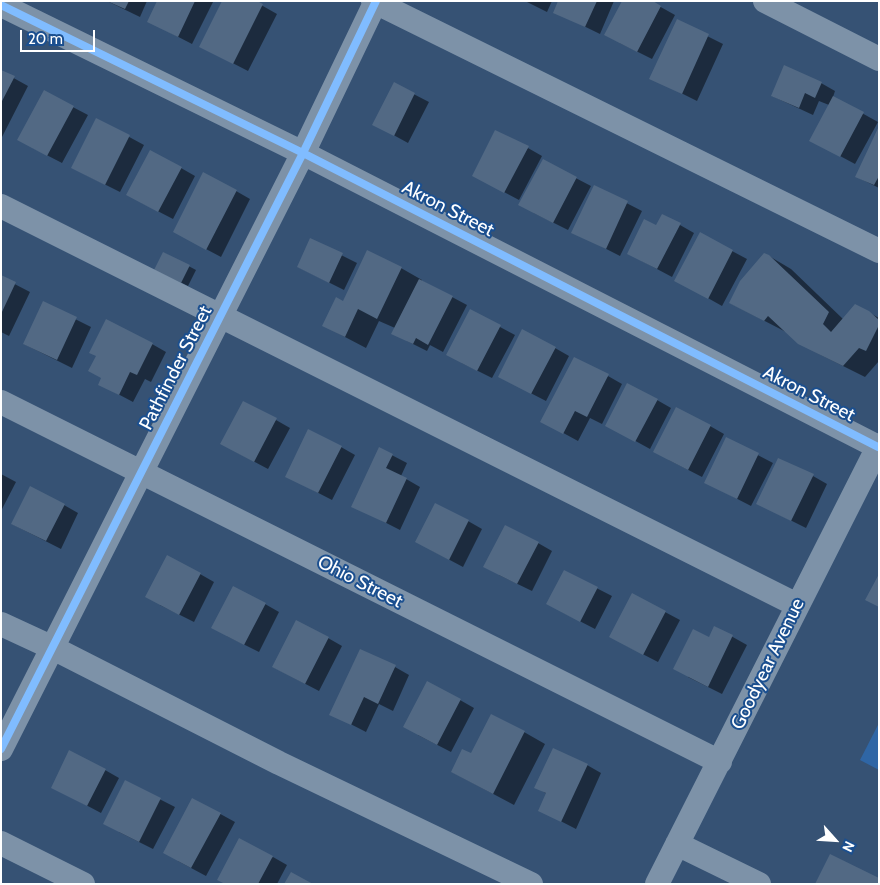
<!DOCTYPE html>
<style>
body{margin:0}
#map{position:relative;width:880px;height:885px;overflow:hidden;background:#365274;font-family:Cabin,sans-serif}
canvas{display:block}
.frame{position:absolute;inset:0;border:2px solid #fff;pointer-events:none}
.north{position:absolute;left:810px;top:815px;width:50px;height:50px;-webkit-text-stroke:4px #1b4f8f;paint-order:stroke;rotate:116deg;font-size:14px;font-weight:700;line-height:20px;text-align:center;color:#fff}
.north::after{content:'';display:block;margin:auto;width:18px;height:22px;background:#fff;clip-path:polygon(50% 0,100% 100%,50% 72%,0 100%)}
.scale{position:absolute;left:20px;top:30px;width:75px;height:22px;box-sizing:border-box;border:2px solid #fff;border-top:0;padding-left:6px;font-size:15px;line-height:18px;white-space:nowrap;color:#fff;-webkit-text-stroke:4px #1b4f8f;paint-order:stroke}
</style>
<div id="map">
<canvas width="880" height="885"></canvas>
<div class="frame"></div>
<div class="north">N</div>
<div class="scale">20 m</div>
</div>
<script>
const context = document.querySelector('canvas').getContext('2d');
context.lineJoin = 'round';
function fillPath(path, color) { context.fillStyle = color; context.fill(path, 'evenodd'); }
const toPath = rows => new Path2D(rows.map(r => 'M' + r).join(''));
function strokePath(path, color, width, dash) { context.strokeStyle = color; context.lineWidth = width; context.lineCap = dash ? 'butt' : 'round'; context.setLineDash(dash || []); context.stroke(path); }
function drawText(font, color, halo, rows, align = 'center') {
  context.font = font + ' Cabin,sans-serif'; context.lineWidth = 4; context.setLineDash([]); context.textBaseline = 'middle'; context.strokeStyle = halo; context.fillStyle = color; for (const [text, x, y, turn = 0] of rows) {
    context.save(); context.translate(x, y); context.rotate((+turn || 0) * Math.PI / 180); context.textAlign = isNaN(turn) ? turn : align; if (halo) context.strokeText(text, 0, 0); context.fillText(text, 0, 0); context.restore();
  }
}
fillPath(toPath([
 [879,723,879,770,860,760]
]), '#2f66a5');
fillPath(toPath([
 [107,1,147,1,140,17],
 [158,1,212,1,213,2,192,44,163,29],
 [254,1,277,14,248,71,215,54],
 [525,1,552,1,547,12],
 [559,1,614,1,600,34,555,12],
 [650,1,675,15,652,59,620,43],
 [677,21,723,44,697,101,651,78],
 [1,71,28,86,2,137,1,136],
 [821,83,835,91,833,97,878,122,855,164,825,148,829,105,819,101,813,115,772,96],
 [394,84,429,102,408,143,388,132],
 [44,92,88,115,62,163,33,148],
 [96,119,144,145,120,192,86,175],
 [879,129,879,188,857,177],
 [528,148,542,156,519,200,487,183],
 [543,161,591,186,568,230,534,213],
 [181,168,195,176,173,219,142,203],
 [595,187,642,211,620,256,573,232],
 [236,191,250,199,221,257,189,240],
 [680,225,694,233,672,277,642,261,656,226],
 [700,234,747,259,722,306,690,288],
 [311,240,357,263,344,290,298,267],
 [164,253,196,270,188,286,162,273],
 [769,256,791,269,843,319,868,312,879,318,879,361,865,377,821,355,799,343,786,332,730,303],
 [401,268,422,280,422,281,467,305,443,352,430,345,427,351,407,341,395,328,379,321,366,348,324,326,344,303],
 [1,277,30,292,9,336,1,332],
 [43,303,91,327,72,368,24,344],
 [470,311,515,335,492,378,462,363],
 [152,344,166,352,151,382,145,379,133,402,99,384,103,378],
 [555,348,569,356,546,401,513,384],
 [608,376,622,384,602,424,590,418,578,441,556,429],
 [657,400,671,408,650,449,621,433],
 [276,420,290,428,268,469,236,452],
 [710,426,724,434,702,477,669,460],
 [727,439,773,463,751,506,720,490],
 [341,447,355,455,332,500,301,484],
 [380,449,407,463,401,476,420,487,400,530,353,506],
 [1,474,16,482,1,511],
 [813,476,827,484,806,528,758,504],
 [64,505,78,513,61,549,12,524],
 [468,521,482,529,463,567,431,550],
 [538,543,552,551,532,591,499,575],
 [565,572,612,596,595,629,562,612],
 [200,574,214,582,194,622,160,605],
 [633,595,680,620,658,662,625,645],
 [265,604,279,612,259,652,227,636],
 [715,627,747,645,722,694,688,677],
 [328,638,342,646,319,691,273,667],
 [395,667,409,675,393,711,379,704,366,732,331,714],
 [460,700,474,708,451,752,418,735],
 [524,732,545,744,514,805,452,772,471,755],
 [587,765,601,773,576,829,539,810,547,794,536,787],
 [105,770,119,778,101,813,67,795],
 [126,782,175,807,153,849,119,832],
 [193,799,235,822,206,876,178,861],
 [273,857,287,865,277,884,226,884]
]), '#0007');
fillPath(toPath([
 [107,1,129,1,125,9],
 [157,1,195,1,178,37,147,22],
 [222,1,257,1,263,4,233,64,199,47],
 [558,1,597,1,585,27,553,13],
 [622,1,653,1,661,6,637,52,604,35],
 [677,19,709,34,682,94,649,79],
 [784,65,822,82,815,98,805,93,799,108,771,96],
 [1,70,15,76,1,103],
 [394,82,415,93,394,136,372,125],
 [44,90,74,106,47,156,17,140],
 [833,96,864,112,840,157,809,141],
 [96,118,130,135,105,185,71,168],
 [879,126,879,176,874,185,855,177],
 [495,130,529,146,504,193,472,176],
 [150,150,182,167,158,212,126,195],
 [543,159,577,177,553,223,518,205],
 [203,172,237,190,206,250,173,232],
 [594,185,628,201,606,249,571,233],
 [662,214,681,223,657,269,627,254,644,219,656,225],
 [700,232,733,250,708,299,674,281],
 [310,238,343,253,329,283,297,267],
 [367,250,402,267,377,319,358,309,345,337,322,326,336,297,343,301],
 [163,252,190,265,181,283,154,270],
 [764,253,769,255,829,312,823,324,831,332,855,304,869,311,879,320,879,325,866,351,859,348,843,366,798,344,768,316,764,321,729,303,740,281],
 [1,275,16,282,1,314],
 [419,279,453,296,428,345,416,338,413,344,391,334],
 [43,301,77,317,57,360,23,344],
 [470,309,501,325,477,371,446,355],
 [106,319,153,343,137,375,130,372,119,395,98,385,101,378,88,371,96,356,89,353],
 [522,329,556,347,531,394,498,377],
 [574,357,609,374,587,417,575,411,563,434,540,422],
 [627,383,658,399,635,442,605,426],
 [243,401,277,418,254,462,220,444],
 [676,407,711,425,688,470,653,452],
 [308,429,342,446,318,493,285,477],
 [726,437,759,453,737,499,704,483],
 [379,447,393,454,386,468,407,478,386,523,351,507],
 [778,458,814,474,791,521,756,504],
 [30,486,65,504,46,541,11,524],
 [435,503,469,520,449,560,415,542],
 [505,525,539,542,517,584,483,567],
 [167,555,201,573,179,615,145,597],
 [564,570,598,587,580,622,546,604],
 [879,574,879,607,865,600],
 [233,586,266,603,244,645,211,628],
 [632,593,666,611,643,655,609,637],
 [296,620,329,637,305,684,272,667],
 [714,626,733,635,708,687,673,669,693,629,709,637],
 [360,649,396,665,378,704,364,697,351,725,329,715],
 [427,681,461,699,437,745,403,727],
 [491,714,525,731,493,794,451,772,462,749,471,753],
 [553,748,588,764,561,822,538,811,546,793,534,788],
 [69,750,106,769,87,806,51,788],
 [125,780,161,798,139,842,103,824],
 [192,798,221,813,191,868,163,853],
 [239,838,273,856,258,884,225,884,217,880],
 [830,854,879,878,879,884,815,884],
 [291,872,313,884,284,884]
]), '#526984');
strokePath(toPath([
 [373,1,879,251],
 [765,1,879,59],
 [1,5,303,153,878,447],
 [1,206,797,605],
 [1,402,720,762],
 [1,624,53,648,279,763,531,884],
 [1,749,303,153,376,1],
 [1,843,83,884],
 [677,844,759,884],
 [657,884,879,445]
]), '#7d92a8', 24);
strokePath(toPath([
 [1,5,303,153,878,447],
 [1,749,303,153,376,1]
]), '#80bcff', 8);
drawText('19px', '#fff', '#1b4f8f', [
 ["Akron Street",448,209,27],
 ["Pathfinder Street",176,368,-63],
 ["Akron Street",809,394,27],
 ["Ohio Street",360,582,27],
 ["Goodyear Avenue",768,664,-64]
]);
</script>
